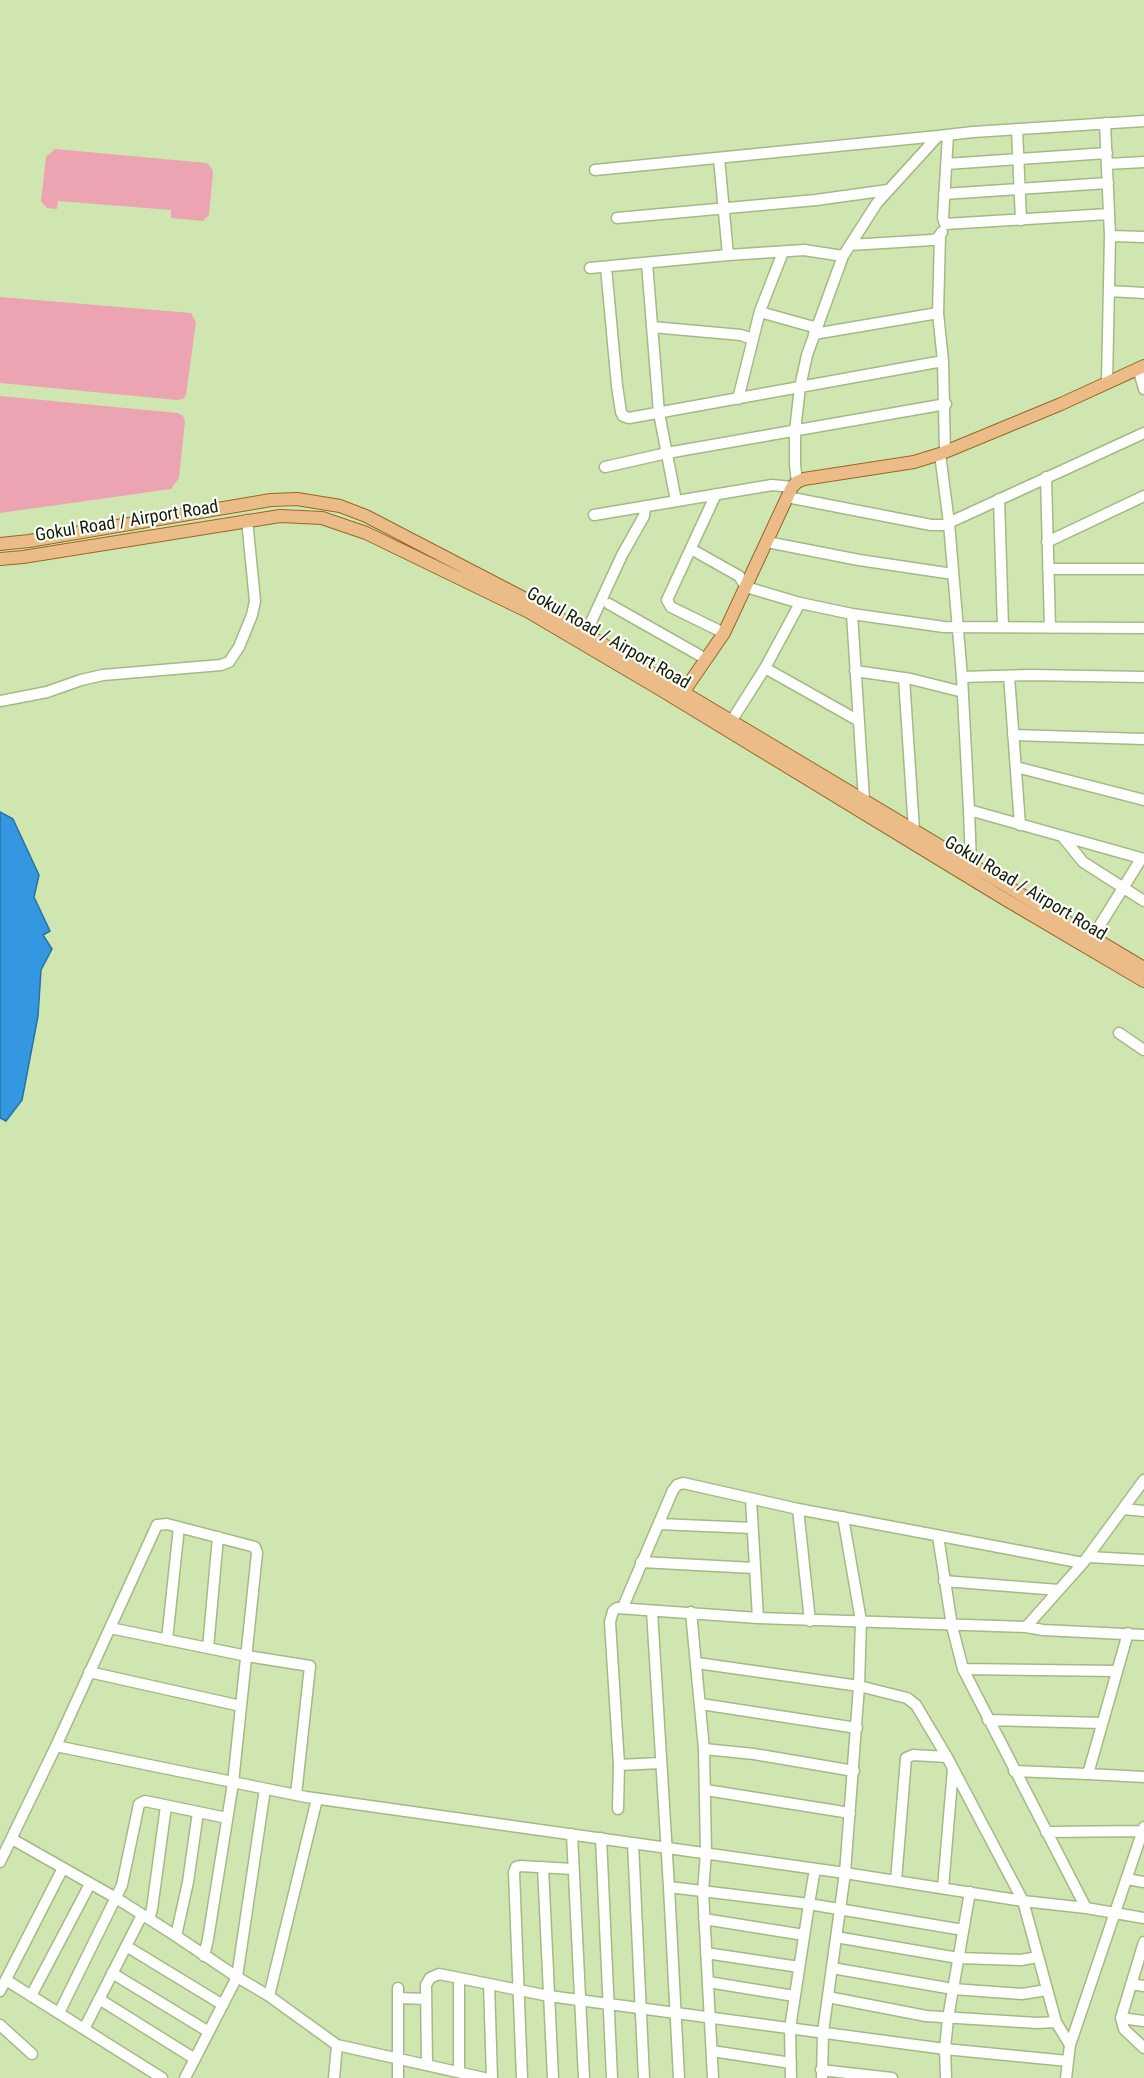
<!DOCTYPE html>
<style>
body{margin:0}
canvas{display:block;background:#d0e6b0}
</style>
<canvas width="1144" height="2078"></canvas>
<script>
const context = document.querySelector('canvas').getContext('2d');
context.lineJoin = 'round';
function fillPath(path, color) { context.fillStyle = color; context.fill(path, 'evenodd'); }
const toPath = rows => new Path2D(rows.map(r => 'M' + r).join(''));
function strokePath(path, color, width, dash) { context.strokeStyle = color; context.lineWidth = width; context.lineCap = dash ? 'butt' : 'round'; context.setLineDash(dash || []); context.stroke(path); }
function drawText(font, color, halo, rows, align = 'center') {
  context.font = font + ' "Roboto Condensed",sans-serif'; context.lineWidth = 4.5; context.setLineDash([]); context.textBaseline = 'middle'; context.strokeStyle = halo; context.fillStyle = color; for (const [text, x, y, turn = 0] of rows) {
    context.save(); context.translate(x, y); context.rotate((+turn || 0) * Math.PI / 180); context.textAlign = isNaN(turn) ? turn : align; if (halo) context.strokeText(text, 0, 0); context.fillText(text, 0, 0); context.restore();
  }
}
fillPath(toPath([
 [55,149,207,163,212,169,213,173,209,215,203,221,171,218,171,210,58,201,57,209,47,208,41,201,46,157],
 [0,297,191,313,196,322,186,395,183,399,177,400,0,383],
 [0,396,178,413,183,416,185,421,179,478,171,489,0,513]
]), '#eca3b2');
const water = toPath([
 [0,812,13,819,39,875,34,897,50,931,43,935,52,949,41,970,38,1016,22,1100,6,1121,0,1118,0,812]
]);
fillPath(water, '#3497e1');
strokePath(water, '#2a72a0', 1.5);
const minor = toPath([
 [1105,123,1110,236,1107,382],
 [1017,129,1021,220],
 [948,135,943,218,945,224,1109,214],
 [719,158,728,255,804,250,843,256],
 [946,164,1107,153],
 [1107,164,1144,162],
 [595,170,938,136],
 [944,194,1108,183],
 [617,218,816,200,888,190],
 [940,235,938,313,943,361,945,452],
 [1110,236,1144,237],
 [850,245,932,240,937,239,942,232],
 [647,263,659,413,676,501],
 [606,267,617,386,621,412,623,416,629,418,943,361],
 [590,268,728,255],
 [1109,291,1144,293],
 [760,312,810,326,817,327],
 [652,327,741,335,752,339],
 [814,334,938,313],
 [1138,368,1144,389],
 [738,399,760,311,783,252],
 [940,454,949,523,962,677,969,810,971,864,969,869],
 [605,467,667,453,946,404],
 [1046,477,1050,628],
 [797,482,795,465,795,431,800,387,807,355,843,256,877,203,938,136,973,132,1144,121],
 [716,494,667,600,671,607,724,633],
 [787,497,931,525,944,525,1144,433],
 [999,499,1003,627],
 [594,515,772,485,792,487],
 [767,542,859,560,953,574],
 [1047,542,1144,496],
 [691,549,739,576,746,587,800,603,852,614,944,627,1144,628],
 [1048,569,1144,569],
 [609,604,706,659],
 [852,614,864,800],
 [586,633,622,555,644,516,645,506],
 [765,668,859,721],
 [855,671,911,679,963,692],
 [1009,676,1020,825],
 [962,677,1030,675,1144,677],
 [904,678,914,830],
 [0,701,47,692,81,680,103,675,221,665,229,662,239,647,252,615,255,601,247,520],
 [732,720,765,668,800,603],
 [1013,735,1144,739],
 [1016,767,1144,800],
 [969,810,1144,859],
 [1062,836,1083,862,1144,901],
 [1092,938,1141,859],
 [1119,1033,1144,1050],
 [751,1499,758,1618],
 [798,1509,810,1621],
 [1123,1509,1144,1511],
 [659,1524,752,1528],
 [938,1536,952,1626,963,1669,1086,1908],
 [1088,1557,1144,1560],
 [641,1562,754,1568],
 [944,1581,1059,1590],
 [623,1607,673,1490,677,1485,683,1483,798,1509,1083,1563],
 [652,1611,669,1887,679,2078],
 [691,1612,704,1749,706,1853,703,1891,713,2078],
 [1026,1627,1083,1563,1144,1480],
 [110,1628,247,1656,310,1666,296,1795],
 [1128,1633,1088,1774,1144,1777],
 [167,1640,179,1527],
 [208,1648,218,1537],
 [697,1663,859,1686,907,1698,916,1705,947,1757,1023,1901,1056,2022,1070,2045],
 [963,1669,1116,1671],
 [89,1672,241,1706],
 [701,1704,857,1728],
 [988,1720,1102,1723],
 [56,1746,157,1525,167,1524,255,1547,257,1553,233,1783,208,1939,204,1956],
 [704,1749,754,1754,854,1771],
 [619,1765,661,1763],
 [1014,1771,1088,1774],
 [706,1790,850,1813],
 [618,1809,619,1765,610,1622,613,1611,617,1608,758,1618,1026,1627,1043,1630,1144,1635],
 [1046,1832,1143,1831],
 [572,1834,584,2078],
 [601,1838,612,2078],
 [12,1839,116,1898,176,1936,237,1977,269,1996,337,2045,484,2078],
 [633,1843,644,2078],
 [0,1862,56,1746,306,1797,845,1873,1023,1901,1086,1908,1144,1918],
 [543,1867,553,2078],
 [1127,1879,1144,1882],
 [896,1881,906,1758,913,1755,947,1757],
 [669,1887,809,1904,815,1869],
 [943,1888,953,1769],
 [149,1919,152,1909,166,1806],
 [704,1919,804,1935],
 [176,1936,188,1882,198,1812],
 [836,1937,958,1958,1021,1960,1038,1957],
 [1144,1942,1121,2018,1124,2029,1144,2048],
 [126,1946,223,2005],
 [706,1953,799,1967],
 [832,1968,953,1989,1022,1994,1047,1990],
 [112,1973,209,2032],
 [6,1980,162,2078],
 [708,1982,794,1996],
 [489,1984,492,2078],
 [1131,1984,1144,1986],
 [398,1988,398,2078],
 [0,1991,63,1868],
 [31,1996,90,1884],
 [269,1996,317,1799],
 [828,1997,926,2016,1037,2023,1056,2022],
 [398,1998,426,1999],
 [99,1999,195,2059],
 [59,2013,122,1885,139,1804,145,1801,227,1818],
 [1121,2018,1144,2021],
 [0,2025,32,2054],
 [84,2029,142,1915],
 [712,2051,791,2063],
 [427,2065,426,1985,430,1978,439,1974,549,1996,945,2049,1068,2061],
 [821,2070,892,2078],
 [459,2072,459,1978],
 [185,2078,237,1977,265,1789],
 [334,2078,337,2045],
 [522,2078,514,1872,516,1867,520,1866,573,1869],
 [791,2078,790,2028,809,1904,963,1930],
 [822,2078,823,2032,845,1873,859,1686,861,1621,843,1517],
 [946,2078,945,2049,948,2018,970,1892],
 [1066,2078,1070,2045,1144,1827]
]);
const major = toPath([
 [0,544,29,541,271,500,297,499,340,506,366,516,539,606,1144,968],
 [0,559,23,557,280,516,322,518,366,533,529,612,663,691,1003,898,1144,981],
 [684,691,724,633,792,487,797,482,804,479,914,462,940,454,1061,404,1144,366]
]);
strokePath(minor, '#a5b985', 13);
strokePath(major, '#976728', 14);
strokePath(minor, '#fff', 10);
strokePath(major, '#ebbc88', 12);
drawText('18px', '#141b07', '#fcfef9', [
 ["Gokul Road / Airport Road",127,522,-9],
 ["Gokul Road / Airport Road",608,639,30],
 ["Gokul Road / Airport Road",1025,889,31]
]);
</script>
